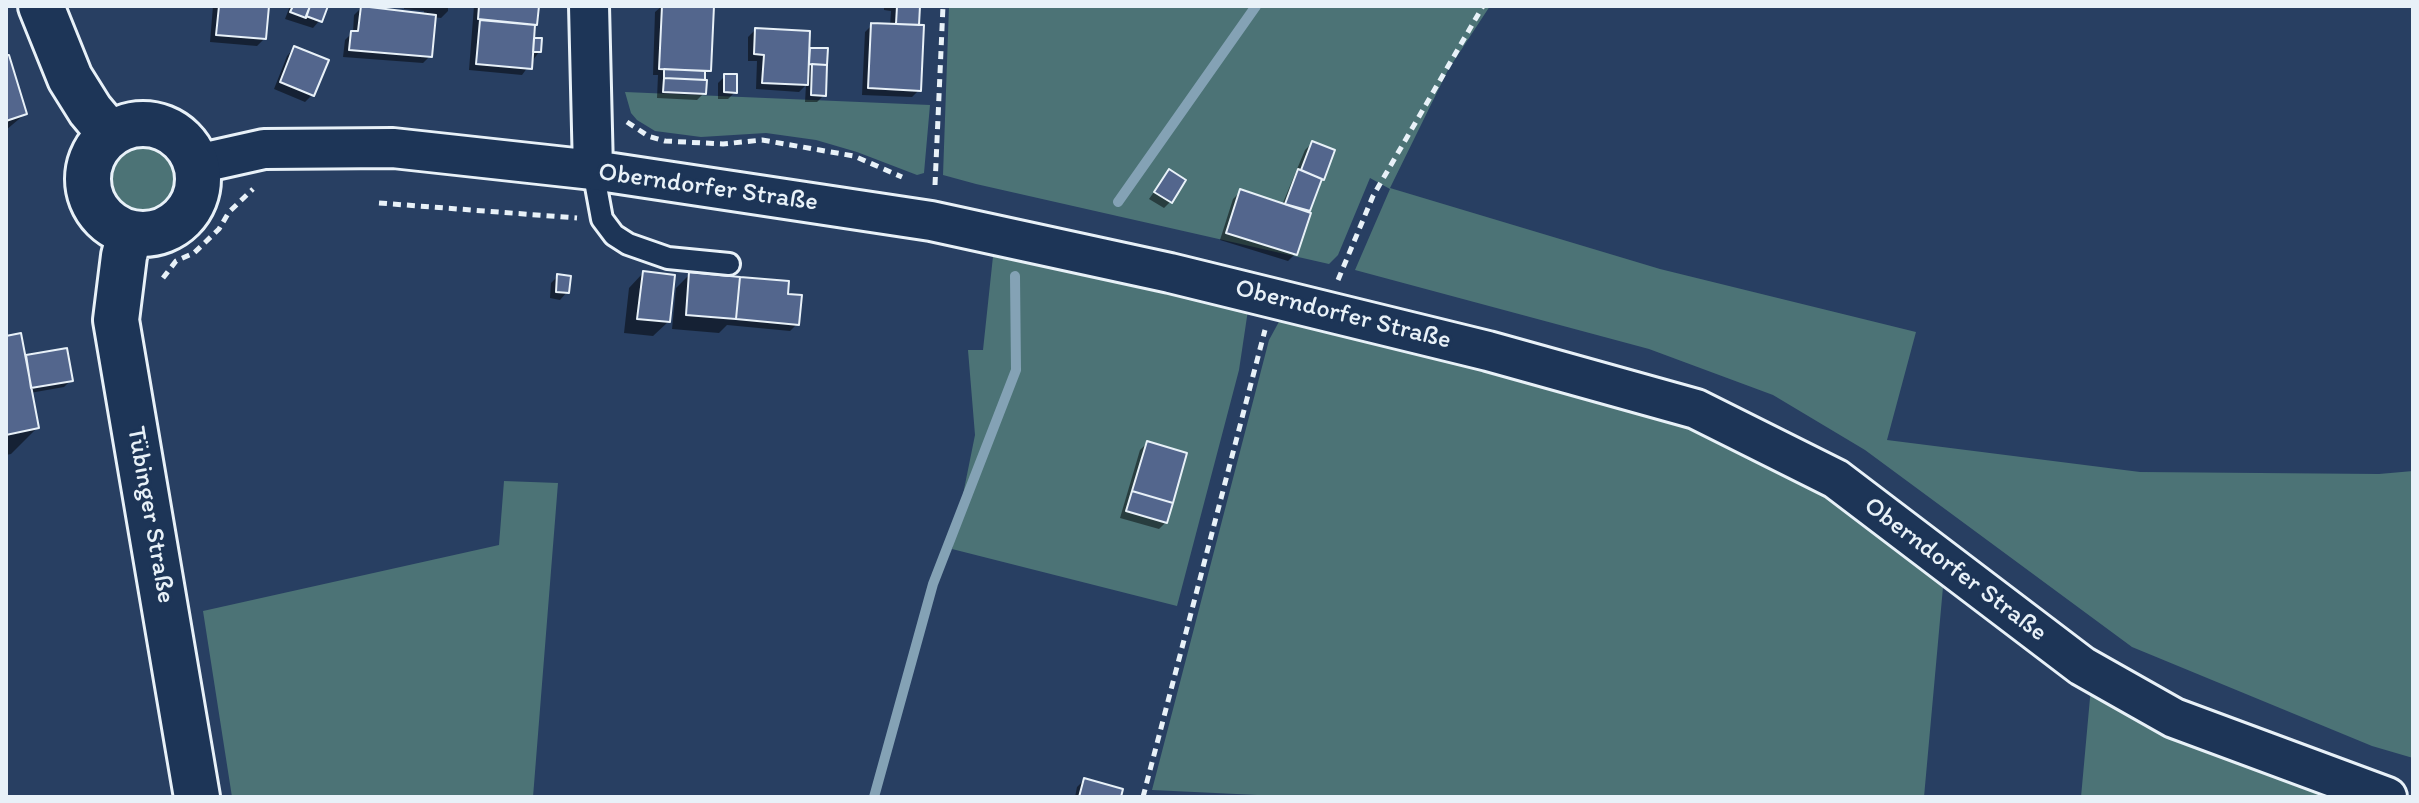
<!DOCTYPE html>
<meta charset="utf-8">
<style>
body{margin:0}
#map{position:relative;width:2419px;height:803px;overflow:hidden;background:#283f62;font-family:Itim,sans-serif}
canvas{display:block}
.frame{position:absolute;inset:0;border:8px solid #e8f1f8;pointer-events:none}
</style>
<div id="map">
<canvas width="2419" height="803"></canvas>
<div class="frame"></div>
</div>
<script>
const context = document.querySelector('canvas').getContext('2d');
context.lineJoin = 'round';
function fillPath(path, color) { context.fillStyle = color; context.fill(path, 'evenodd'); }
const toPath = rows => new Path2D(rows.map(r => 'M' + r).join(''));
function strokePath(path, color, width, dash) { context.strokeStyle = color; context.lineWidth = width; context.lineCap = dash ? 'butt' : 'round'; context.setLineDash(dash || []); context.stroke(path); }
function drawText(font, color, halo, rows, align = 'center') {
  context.font = font + ' Itim,sans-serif'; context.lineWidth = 6; context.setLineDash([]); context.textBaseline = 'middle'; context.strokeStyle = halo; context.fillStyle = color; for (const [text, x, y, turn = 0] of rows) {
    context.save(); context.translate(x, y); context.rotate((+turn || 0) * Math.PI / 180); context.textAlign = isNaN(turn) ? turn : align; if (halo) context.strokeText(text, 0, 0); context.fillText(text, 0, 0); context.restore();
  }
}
fillPath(toPath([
 [949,6,1490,6,1448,70,1390,188,1660,269,1916,332,1887,440,2140,472,2379,474,2413,471,2413,758,2372,746,2132,647,1865,450,1773,395,1649,349,1355,270,1390,189,1370,178,1338,255,1329,264,976,184,943,175],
 [625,92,930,105,924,173,917,175,857,152,816,140,766,133,701,137,655,131,637,120,631,113],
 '110 176a35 35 0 1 1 70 0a35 35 0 1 1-70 0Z',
 [994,247,1248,310,1239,370,1177,606,952,549,975,435,968,350,983,350],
 [1281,318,1672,415,1823,488,1944,576,1924,797,1299,797,1152,790,1269,340],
 [504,481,558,483,533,797,232,797,203,611,499,545],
 [2091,687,2351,797,2081,797]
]), '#4c7376');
fillPath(toPath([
 [213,6,267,6,264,39,257,46,210,42],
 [290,6,324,6,320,20,313,28,285,19],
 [404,6,448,6,448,11,441,18,433,17,430,56,423,63,343,57,345,40,353,32,354,15,361,8,424,16,424,11,404,9],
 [474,6,536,6,532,40,539,52,522,75,469,70],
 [662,6,678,6,709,70,703,76,704,93,697,100,657,98,658,75,653,75,655,12],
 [884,6,918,6,919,90,912,97,862,95,865,32,872,25,890,26,891,11,884,10],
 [755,30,807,50,826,50,824,95,817,102,805,102,806,85,799,92,756,89,757,61,748,61,748,37],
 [294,48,312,95,305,102,274,89,287,56],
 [6,57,25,114,6,130],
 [725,76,735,92,728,99,718,99,718,83],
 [1312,143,1332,151,1307,213,1295,254,1288,261,1220,240,1233,199,1240,192,1282,205,1305,150],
 [1169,171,1171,201,1164,208,1149,199],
 [643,273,668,322,653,336,624,333,629,288],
 [690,274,785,296,797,324,790,331,727,325,719,333,672,329,676,288],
 [558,276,567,292,560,300,550,298,551,283],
 [6,338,24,359,26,356,71,380,64,387,30,393,37,428,11,454,6,455],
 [1147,443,1166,522,1159,529,1120,518,1140,450],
 [1084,780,1119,797,1075,797,1077,787]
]), '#0007');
strokePath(toPath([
 [1118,202,1256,6],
 [874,797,933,584,1016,370,1015,276]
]), '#84a2b5', 10);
const building = toPath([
 [219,6,269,6,266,39,216,35,219,6],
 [293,6,310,6,306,18,290,12,293,6],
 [310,6,328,6,322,22,306,16,310,6],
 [361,6,436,15,432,57,349,50,351,31,358,31,361,6],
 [479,6,539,6,537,25,478,19,479,6],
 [662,6,714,6,711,71,659,69,662,6],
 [897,6,920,6,919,25,896,24,897,6],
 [480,20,535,25,532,69,476,64,480,20],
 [871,23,924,25,921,91,868,88,871,23],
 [755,28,810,31,808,85,762,83,764,55,754,54,755,28],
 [534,38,542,38,541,52,533,52,534,38],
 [294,46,329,60,314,96,280,82,294,46],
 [810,48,828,48,827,65,809,64,810,48],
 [6,55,9,55,27,114,6,121,6,55],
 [812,64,827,65,826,96,811,95,812,64],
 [664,69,705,71,705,80,664,78,664,69],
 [724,74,737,74,737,93,724,92,724,74],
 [664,78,707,80,706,94,663,92,664,78],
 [1312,141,1335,150,1324,180,1301,170,1312,141],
 [1169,169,1186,180,1172,203,1154,192,1169,169],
 [1298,169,1322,179,1310,211,1285,204,1298,169],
 [1240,189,1311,213,1297,255,1226,233,1240,189],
 [643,271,675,275,670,322,637,319,643,271],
 [689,272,740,277,736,319,686,315,689,272],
 [557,274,571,276,569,293,556,292,557,274],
 [740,277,789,281,788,294,802,295,799,325,736,319,740,277],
 [21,333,39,428,6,435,6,336,21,333],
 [67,348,73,381,31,388,26,355,67,348],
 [1147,441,1187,453,1173,503,1132,491,1147,441],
 [1132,491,1173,503,1167,523,1126,511,1132,491],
 [1084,778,1123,789,1121,797,1079,797,1084,778]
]);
fillPath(building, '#53668d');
strokePath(building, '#e8f1f8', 2);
const service = toPath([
 [593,170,602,219,614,235,628,244,668,258,729,264]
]);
const minor = toPath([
 [589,6,593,170],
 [197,164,264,149,393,148,593,170,931,221,1170,273,1337,314,1488,351,1696,409,1836,479,2082,666,2174,718,2387,797]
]);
const tertiary = toPath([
 [41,6,70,78,90,110,110,134],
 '88 179a55 55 0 1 1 110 0a55 55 0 1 1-110 0Z',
 [130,233,124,256,116,320,197,797]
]);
strokePath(service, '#e8f1f8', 26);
strokePath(minor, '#e8f1f8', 44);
strokePath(tertiary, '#e8f1f8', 50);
strokePath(toPath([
 [627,122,648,136,665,141,723,144,762,140,854,156,902,177],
 [935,185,943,6],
 [379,203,577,218],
 [163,278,176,261,194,253,219,229,229,212,253,189],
 [1338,280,1373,196,1483,6],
 [1143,797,1265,330]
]), '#e8f1f8', 5, [8, 6]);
strokePath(service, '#1d3557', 20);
strokePath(minor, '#1d3557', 38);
strokePath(tertiary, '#1d3557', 44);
drawText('26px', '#e8f1f8', '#1d3557', [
 ["Oberndorfer Straße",708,188,8],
 ["Oberndorfer Straße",1343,315,14],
 ["Tübinger Straße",150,515,80],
 ["Oberndorfer Straße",1955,570,37]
]);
</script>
